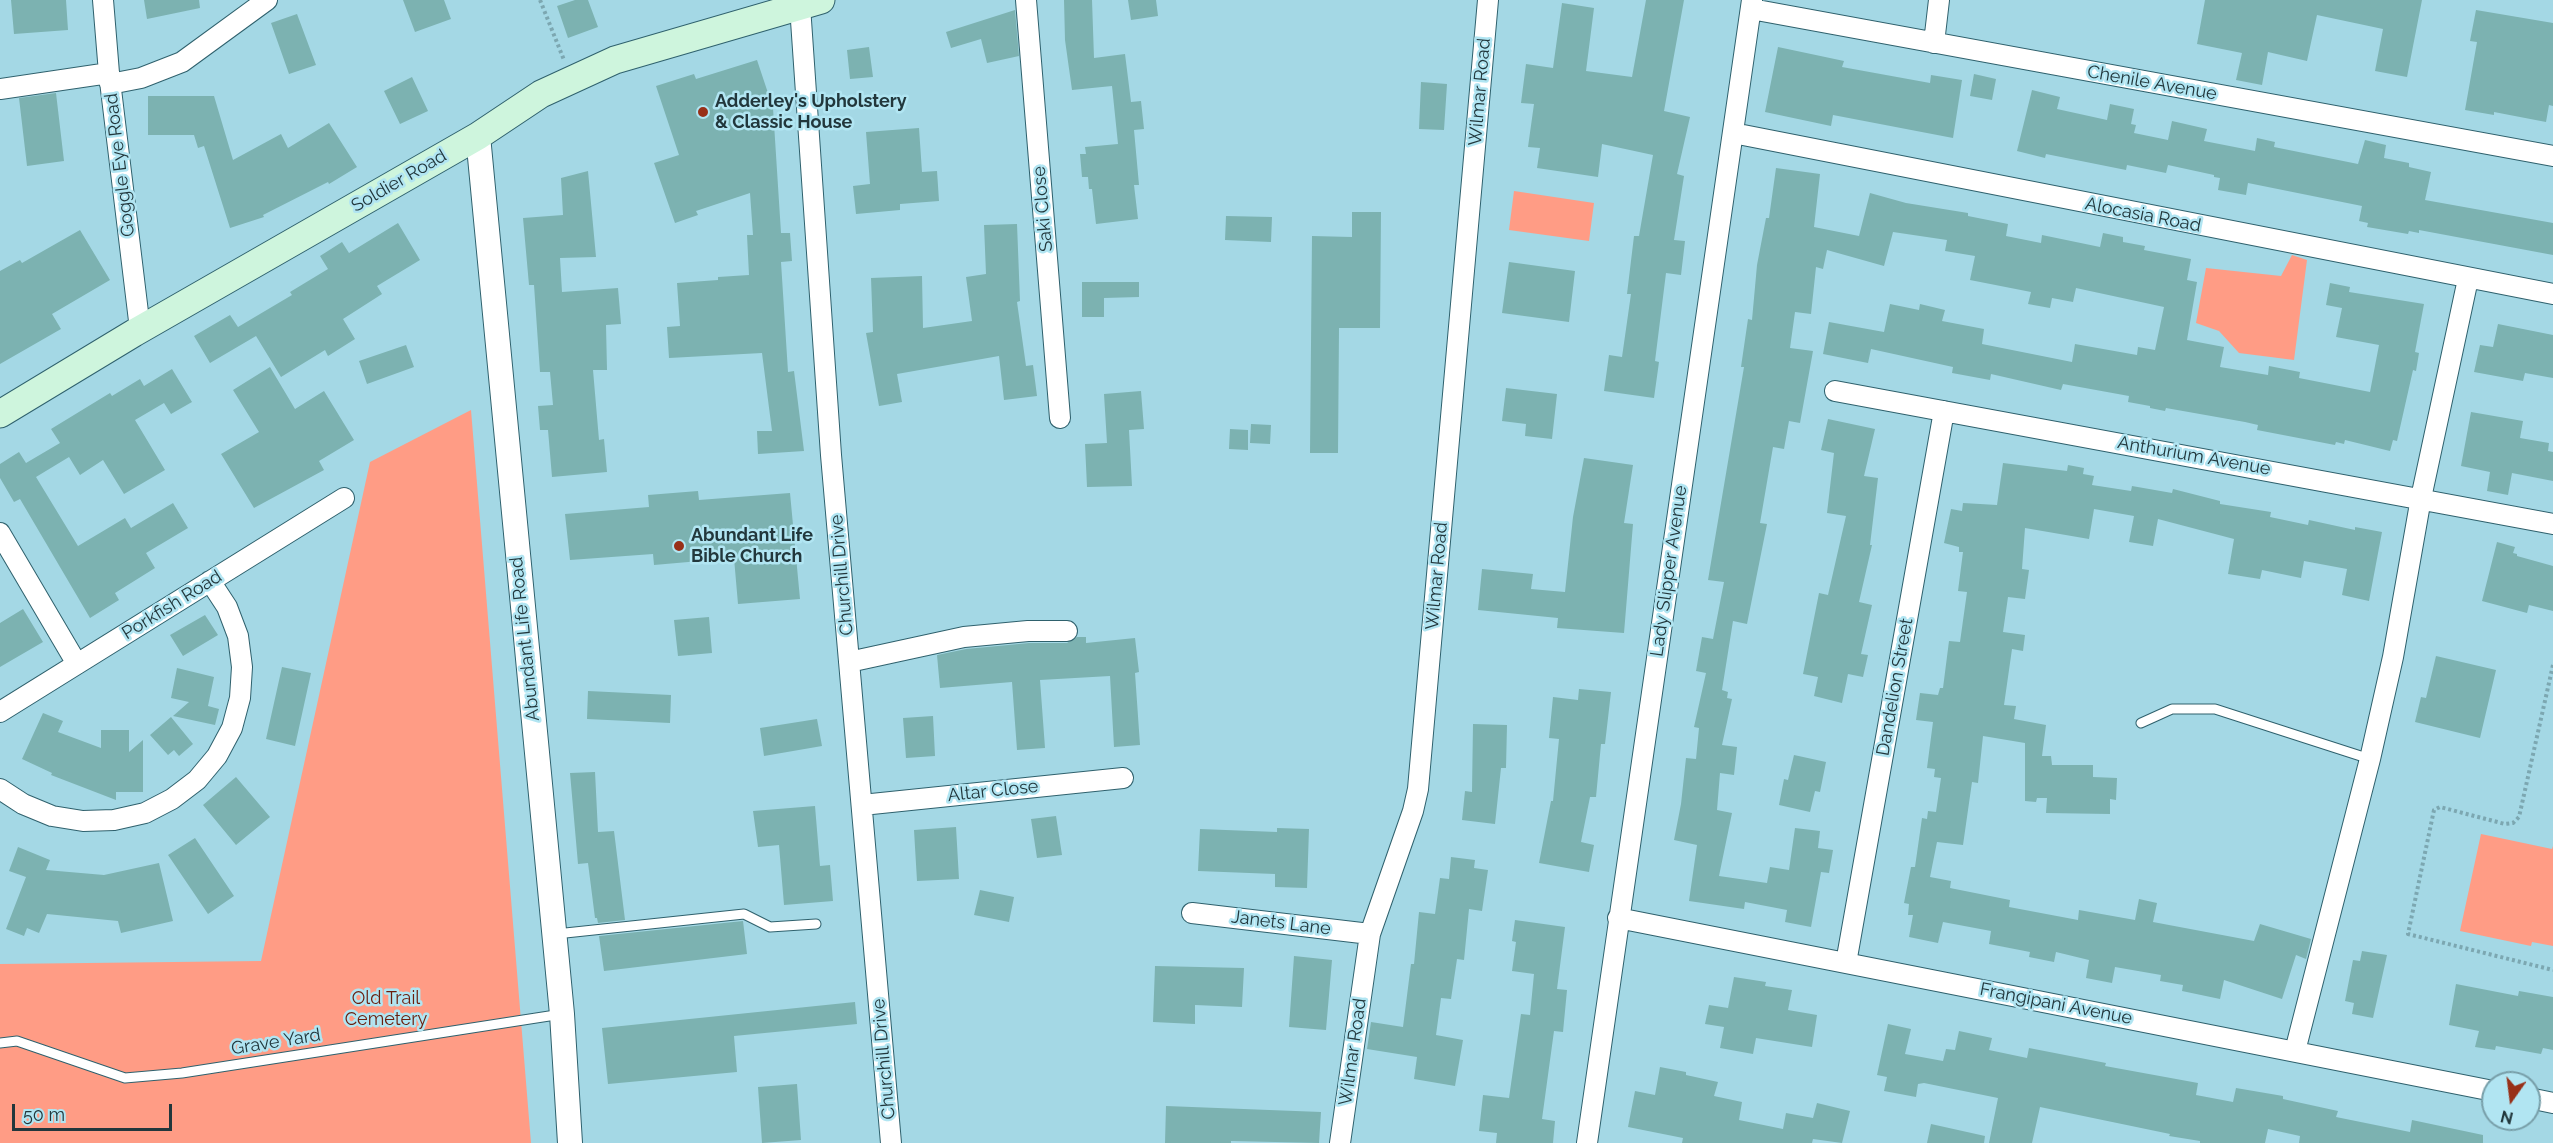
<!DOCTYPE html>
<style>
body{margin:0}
#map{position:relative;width:2553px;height:1143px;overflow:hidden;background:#a4d8e5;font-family:Raleway,sans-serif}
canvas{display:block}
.north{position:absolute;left:2481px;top:1071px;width:60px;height:60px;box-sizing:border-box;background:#b1e5f2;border:2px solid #789fa9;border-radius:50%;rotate:194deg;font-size:16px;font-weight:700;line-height:24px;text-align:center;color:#22373c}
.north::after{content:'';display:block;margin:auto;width:21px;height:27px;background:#983018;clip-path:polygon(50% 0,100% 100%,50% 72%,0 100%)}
.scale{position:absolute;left:12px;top:1104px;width:160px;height:27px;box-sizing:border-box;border:3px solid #22373c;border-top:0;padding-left:8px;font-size:18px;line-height:21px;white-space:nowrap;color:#22373c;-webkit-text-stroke:4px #b1e5f2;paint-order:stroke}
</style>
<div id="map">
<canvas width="2553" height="1143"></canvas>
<div class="north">N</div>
<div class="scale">50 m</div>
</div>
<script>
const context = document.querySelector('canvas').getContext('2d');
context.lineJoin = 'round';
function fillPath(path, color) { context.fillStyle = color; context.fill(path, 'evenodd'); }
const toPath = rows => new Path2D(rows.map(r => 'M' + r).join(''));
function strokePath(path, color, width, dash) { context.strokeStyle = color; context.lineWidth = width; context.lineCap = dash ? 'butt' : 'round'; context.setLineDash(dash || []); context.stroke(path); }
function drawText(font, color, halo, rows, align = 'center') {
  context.font = font + ' Raleway,sans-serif'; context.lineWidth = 5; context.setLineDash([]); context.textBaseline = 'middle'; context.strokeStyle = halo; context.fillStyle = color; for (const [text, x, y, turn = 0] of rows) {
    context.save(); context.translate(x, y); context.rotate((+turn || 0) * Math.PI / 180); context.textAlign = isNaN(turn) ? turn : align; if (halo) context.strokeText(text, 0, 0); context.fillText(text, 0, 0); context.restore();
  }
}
fillPath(toPath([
 [1514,191,1594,203,1589,241,1509,230],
 [2292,255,2307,260,2294,360,2239,353,2219,331,2196,323,2206,268,2281,276],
 [471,410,531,1143,0,1143,0,964,261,961,370,462],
 [2481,834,2552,849,2553,846,2553,946,2532,942,2531,946,2460,931]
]), '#ff9c85');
fillPath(toPath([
 [11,0,66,0,68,30,14,34],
 [144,0,199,0,200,8,147,19],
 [403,0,444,0,451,19,415,32],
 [575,0,588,0,598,27,568,38,557,6],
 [1064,0,1092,0,1094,58,1125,54,1131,102,1141,101,1144,129,1134,130,1139,185,1134,185,1138,219,1096,224,1092,189,1089,189,1088,177,1082,177,1080,154,1086,154,1085,147,1118,144,1112,86,1072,90,1065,40],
 [1128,0,1156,0,1158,16,1131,20],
 [1646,0,1684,0,1664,111,1690,117,1677,174,1684,176,1674,240,1685,241,1681,275,1666,273,1655,361,1659,362,1654,398,1604,391,1609,355,1622,357,1631,294,1627,294,1634,236,1639,236,1653,155,1602,144,1598,177,1537,168,1540,148,1528,147,1534,104,1521,103,1526,64,1553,68,1562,3,1594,8,1586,71,1632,77],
 [2205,0,2422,0,2407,77,2375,71,2383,29,2317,15,2307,61,2268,52,2262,85,2236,80,2242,53,2197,44],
 [1015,10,1019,56,987,63,981,39,951,48,946,32],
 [2476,10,2553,23,2553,106,2549,105,2546,122,2494,112,2494,115,2465,110,2477,42,2470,41],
 [297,14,316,65,289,74,271,23],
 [869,47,873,77,850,79,847,50],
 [1778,47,1844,61,1842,67,1930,83,1931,75,1962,80,1953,138,1833,115,1831,126,1765,112],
 [757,60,773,108,781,233,790,233,792,261,781,262,788,372,794,371,804,451,758,454,757,431,772,431,762,353,669,358,667,327,680,326,677,283,718,280,718,277,749,275,747,235,753,235,750,193,696,211,698,215,675,223,654,163,679,155,656,86,694,74,696,79],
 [1974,74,1996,79,1992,100,1970,96],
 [412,77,428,111,400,124,384,91],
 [1421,82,1447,84,1444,130,1419,129],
 [2032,90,2060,97,2057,109,2107,120,2110,104,2134,109,2131,124,2136,125,2134,133,2168,140,2172,121,2207,129,2204,141,2255,151,2257,138,2275,142,2274,147,2358,164,2365,140,2386,145,2384,158,2409,163,2409,167,2431,172,2425,200,2553,223,2553,255,2419,230,2419,233,2409,231,2408,234,2367,227,2368,223,2359,221,2362,206,2248,183,2246,195,2218,190,2220,178,2214,177,2214,175,2168,165,2166,173,2127,165,2126,170,2046,154,2045,158,2017,151],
 [56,93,64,161,27,166,19,98],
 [148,96,214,96,233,160,281,134,288,148,329,123,357,167,329,184,328,182,263,215,264,217,230,228,204,146,198,148,194,135,148,135],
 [919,128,922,172,937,171,939,201,900,204,900,210,856,214,853,186,870,184,866,132],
 [1776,168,1820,174,1814,227,1859,236,1870,193,1906,203,1968,213,1968,216,2008,224,2006,236,2041,243,2042,235,2100,247,2103,233,2123,237,2123,242,2145,246,2144,250,2191,259,2187,280,2197,282,2187,340,2224,347,2220,367,2268,375,2269,366,2300,372,2299,378,2370,392,2379,345,2336,337,2342,308,2326,305,2330,283,2350,287,2349,292,2424,304,2415,352,2419,353,2416,371,2413,370,2397,441,2393,440,2390,451,2345,440,2344,444,2336,442,2335,445,2257,430,2258,425,2245,422,2166,408,2165,411,2150,408,2150,406,2128,402,2129,396,2063,384,2061,390,1991,374,1990,380,1952,373,1953,367,1871,349,1868,363,1823,354,1829,322,1884,332,1890,304,1919,310,1920,304,1945,310,1942,321,1984,329,1982,344,2072,362,2075,344,2137,355,2138,347,2155,350,2164,307,2076,288,2073,302,2052,298,2050,308,2028,304,2031,292,1970,280,1975,256,1945,251,1947,240,1893,232,1884,266,1827,250,1823,269,1816,267,1811,314,1795,312,1790,348,1813,351,1800,423,1789,421,1784,449,1773,447,1760,523,1767,524,1747,624,1733,621,1722,690,1728,692,1727,698,1732,699,1722,745,1737,747,1734,775,1720,773,1717,810,1732,813,1719,876,1767,883,1770,867,1789,870,1795,828,1820,831,1818,848,1833,850,1829,873,1821,872,1811,927,1785,922,1787,910,1745,902,1744,909,1689,901,1697,845,1674,840,1681,804,1686,758,1696,759,1699,728,1694,727,1706,673,1696,671,1702,637,1713,639,1724,582,1708,580,1744,367,1741,367,1748,319,1752,320,1757,265,1766,218,1769,218],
 [588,171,596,257,560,258,562,292,618,288,621,324,606,325,607,370,593,370,599,440,604,439,607,472,552,477,548,430,540,430,538,406,553,405,550,372,540,372,534,285,529,285,523,218,563,215,561,178],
 [1352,212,1381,212,1380,328,1339,328,1338,453,1310,453,1312,236,1352,237],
 [1226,216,1272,217,1271,242,1225,240],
 [398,223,420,260,377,286,382,294,343,319,355,339,328,356,325,350,281,377,256,336,210,363,194,336,230,315,238,327,292,295,290,292,328,269,320,256,342,242,349,253],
 [1017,224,1020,301,1017,302,1026,366,1033,365,1037,396,1004,400,999,356,897,374,902,402,879,406,866,333,873,332,871,278,922,276,923,328,972,321,966,277,986,274,984,225],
 [80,230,110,280,52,314,61,329,0,364,0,271,20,260,22,263],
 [1509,262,1575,271,1569,322,1502,313],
 [1082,282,1139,282,1139,297,1104,298,1104,317,1082,317],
 [2498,324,2553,335,2553,378,2525,373,2523,381,2474,372,2480,345,2493,347],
 [406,345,414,367,367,384,359,361],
 [270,367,295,409,324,391,354,440,319,461,324,470,254,508,221,454,259,432,233,390],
 [172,369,192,402,171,414,164,403,135,420,165,470,124,494,103,460,80,475,69,457,36,477,78,546,125,518,131,528,173,503,188,528,146,553,155,568,115,593,119,600,90,618,20,499,14,502,0,478,0,464,19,452,26,463,60,443,51,429,110,393,112,396,140,379,144,386],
 [1506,388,1557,394,1552,439,1525,436,1526,424,1502,421],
 [1141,391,1144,429,1129,430,1132,486,1087,487,1085,444,1107,443,1104,394],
 [2471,412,2523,421,2520,438,2549,443,2548,451,2553,452,2553,481,2512,473,2508,495,2487,491,2490,472,2461,466],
 [1828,419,1875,429,1864,476,1878,478,1870,545,1872,545,1859,602,1872,605,1861,654,1868,655,1863,677,1848,674,1842,703,1814,696,1818,677,1803,674,1819,593,1828,595,1846,516,1827,513,1834,453,1821,450],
 [1251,424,1271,425,1270,444,1250,443],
 [1230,429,1248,430,1248,450,1229,449],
 [1584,458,1633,465,1624,523,1633,524,1624,633,1557,628,1558,618,1478,610,1482,569,1533,574,1531,589,1565,592,1573,517],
 [2003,463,2067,471,2068,465,2084,468,2083,474,2094,476,2092,485,2131,491,2132,486,2172,493,2173,489,2220,501,2220,504,2271,512,2270,517,2308,525,2309,520,2355,530,2355,527,2382,532,2369,601,2342,595,2347,569,2304,561,2301,578,2262,570,2260,579,2228,574,2234,539,2158,519,2153,546,2129,542,2134,516,2094,509,2089,539,2025,528,2022,569,2029,570,2025,599,2008,597,2003,632,2025,635,2023,651,2012,649,2004,705,2016,706,2014,719,2046,725,2042,756,2051,756,2052,765,2093,765,2093,777,2117,778,2116,800,2110,799,2110,814,2046,813,2047,798,2037,798,2036,802,2025,801,2025,743,1983,736,1978,783,1972,782,1963,845,1937,842,1930,877,1951,881,1950,888,2010,900,2009,907,2078,920,2079,910,2135,920,2139,899,2157,903,2153,922,2254,941,2260,924,2311,939,2306,959,2296,955,2282,999,2224,980,2220,999,2182,991,2183,985,2160,981,2161,975,2115,967,2112,983,2086,978,2089,960,2056,952,2054,962,2029,957,2030,952,1989,944,1991,931,1943,922,1938,943,1909,937,1913,915,1908,915,1909,904,1904,903,1911,867,1915,867,1922,818,1927,819,1928,811,1936,812,1941,778,1934,777,1935,769,1927,768,1933,722,1916,720,1920,693,1938,695,1940,688,1943,688,1949,641,1960,642,1967,592,1958,591,1963,552,1959,552,1959,547,1944,543,1951,509,1962,511,1963,503,1997,505],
 [698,491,699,500,790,493,800,599,738,604,734,558,654,565,653,554,570,560,565,514,649,507,648,495],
 [2497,542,2515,547,2513,553,2517,554,2517,556,2553,566,2553,611,2529,605,2527,613,2482,601],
 [23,609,43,642,0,667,0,623],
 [205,615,218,635,183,656,170,635],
 [709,617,712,653,678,656,674,620],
 [1077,637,1086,637,1086,643,1135,638,1139,672,1135,673,1140,745,1114,747,1110,676,1040,680,1045,748,1017,750,1012,682,940,688,937,655,966,649,1029,643,1067,643],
 [2436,656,2496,670,2480,738,2415,722,2421,697,2426,698],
 [282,667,311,673,295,746,266,739],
 [177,668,214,677,208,706,219,709,215,725,173,716,189,702,171,698],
 [1579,689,1611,692,1605,744,1601,744,1596,797,1590,797,1581,842,1594,845,1589,872,1539,863,1551,801,1553,801,1559,739,1549,738,1553,697,1578,700],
 [588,691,671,695,670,723,587,719],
 [43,713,63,721,58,732,101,748,101,730,129,730,129,752,143,740,143,792,116,792,116,800,51,775,52,773,22,759],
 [933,716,935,756,906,758,903,718],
 [171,717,193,744,179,756,174,750,168,755,150,735],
 [817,719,822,746,764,756,760,728],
 [1473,724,1507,725,1506,768,1501,768,1495,824,1462,820,1465,791,1472,792],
 [1794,755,1826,762,1820,792,1815,791,1810,812,1779,805,1784,779,1788,780],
 [595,772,598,832,614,831,625,920,598,923,597,918,595,918,588,863,578,864,570,773],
 [236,777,270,817,236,845,203,805],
 [815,806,820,866,830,865,833,901,784,905,779,845,758,847,753,811],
 [1056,816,1062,855,1037,858,1031,819],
 [956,827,959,879,917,881,914,830],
 [1277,828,1309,829,1307,888,1275,887,1275,874,1198,871,1200,829,1277,832],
 [195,838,234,896,208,914,168,855],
 [18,847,50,860,46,870,104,875,159,863,173,921,121,933,118,921,47,914,39,933,27,928,24,936,6,929,26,877,9,871],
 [1451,857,1475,860,1474,868,1488,870,1482,911,1469,909,1464,960,1457,959,1451,999,1441,998,1436,1035,1463,1040,1455,1086,1414,1079,1417,1057,1367,1049,1371,1022,1403,1027,1411,964,1414,964,1419,912,1435,914,1440,878,1449,879],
 [980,890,1014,897,1009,922,974,915],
 [1515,920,1565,927,1557,989,1567,990,1563,1032,1554,1031,1542,1119,1555,1121,1553,1143,1496,1143,1497,1133,1479,1131,1483,1095,1509,1098,1521,1014,1530,1015,1534,974,1512,971,1516,942,1512,941],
 [743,921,747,954,604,971,599,936],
 [2362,951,2387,955,2373,1018,2352,1014,2354,1003,2345,1001,2353,960,2360,961],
 [1294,956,1332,960,1326,1030,1289,1027],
 [1155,966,1244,968,1242,1007,1195,1005,1195,1024,1153,1022],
 [1734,977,1766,982,1765,986,1792,990,1788,1010,1817,1015,1812,1047,1756,1038,1753,1054,1720,1048,1724,1027,1705,1024,1709,1005,1728,1008],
 [2456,984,2518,996,2519,991,2553,997,2553,1050,2543,1048,2541,1054,2496,1046,2495,1050,2475,1047,2479,1031,2449,1025],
 [855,1002,857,1024,734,1036,737,1072,608,1084,602,1028],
 [1888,1024,1911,1029,1905,1054,1943,1061,1946,1049,1955,1050,1959,1031,1992,1038,1989,1050,2027,1058,2029,1048,2106,1063,2105,1066,2198,1083,2196,1095,2233,1102,2236,1088,2283,1096,2283,1099,2338,1111,2336,1117,2410,1132,2412,1120,2483,1135,2483,1143,2299,1143,2300,1136,2268,1129,2265,1143,2200,1143,2200,1141,2169,1136,2170,1134,2040,1107,2032,1143,1989,1143,1998,1098,1924,1083,1918,1084,1916,1097,1884,1091,1887,1077,1877,1075],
 [1660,1067,1686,1072,1686,1075,1718,1082,1714,1096,1742,1102,1739,1120,1783,1129,1786,1113,1813,1118,1817,1103,1850,1111,1842,1143,1813,1139,1812,1143,1682,1143,1683,1138,1628,1127,1635,1091,1655,1095],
 [797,1084,801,1140,762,1143,758,1087],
 [1166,1106,1321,1112,1319,1143,1231,1141,1231,1143,1165,1143],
 [1931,1124,1985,1136,1984,1143,1927,1143]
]), '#7cb2b1');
const service = toPath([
 [2141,723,2172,709,2215,709,2370,759],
 [556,934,744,914,770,927,816,924],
 [0,1043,17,1041,125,1078,182,1073,562,1014]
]);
const minor = toPath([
 [103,0,109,73,140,329],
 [1026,0,1060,418],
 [800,6,831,455,891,1143],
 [1751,9,2553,156],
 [1934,43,1939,0],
 [110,84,141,78,182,62,267,0],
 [0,89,109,73],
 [1733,133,2553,294],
 [1835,391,2553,524],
 [0,533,77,664],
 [849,662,964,637,1028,631,1067,631],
 [0,712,344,498],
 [0,789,23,804,52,816,83,821,114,820,145,813,172,799,197,780,217,756,232,728,240,698,242,667,238,636,227,607,210,581],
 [862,805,1123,778],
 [1192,913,1370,934],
 [1618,918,2493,1091],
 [1846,963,1944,411],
 [2295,1051,2370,759,2393,657,2421,498,2468,279],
 [2529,1098,2553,1103],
 [1340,1143,1370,934,1413,811,1418,789,1488,0],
 [1587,1143,1752,0]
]);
const tertiary = toPath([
 [478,136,562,1014,570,1143]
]);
const secondary = toPath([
 [0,414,134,333,478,136,541,94,615,60,821,0]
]);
strokePath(service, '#2f616d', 11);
strokePath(minor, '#2f616d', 22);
strokePath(tertiary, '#2f616d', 26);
strokePath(secondary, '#2f616d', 29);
strokePath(toPath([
 [540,0,564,60],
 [2553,665,2519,817,2513,823,2505,824,2440,807,2434,810,2408,934,2553,970]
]), '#7ca7b1', 4, [3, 3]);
strokePath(service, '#fff', 9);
strokePath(minor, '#fff', 20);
strokePath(tertiary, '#fff', 24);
strokePath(secondary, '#cef5dd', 27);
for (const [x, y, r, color] of [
 [703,112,6,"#983018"],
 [679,546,6,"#983018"]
]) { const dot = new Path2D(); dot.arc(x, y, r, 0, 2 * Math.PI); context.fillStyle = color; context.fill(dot); strokePath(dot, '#b1e5f2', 2); }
drawText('18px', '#22373c', '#b1e5f2', [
 ["Chenile Avenue",2152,83,10],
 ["Wilmar Road",1480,92,-85],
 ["Goggle Eye Road",120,165,-97],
 ["Soldier Road",399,181,-30],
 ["Saki Close",1043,209,-95],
 ["Alocasia Road",2143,215,11],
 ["Anthurium Avenue",2194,456,10],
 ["Lady Slipper Avenue",1669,571,-82],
 ["Churchill Drive",842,575,-95],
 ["Wilmar Road",1437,576,-85],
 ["Porkfish Road",172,605,-32],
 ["Abundant Life Road",525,639,-96],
 ["Dandelion Street",1895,687,-80],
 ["Altar Close",993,791,-6],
 ["Janets Lane",1281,923,7],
 ["Frangipani Avenue",2056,1004,11],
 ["Grave Yard",276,1042,-9],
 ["Wilmar Road",1353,1052,-82],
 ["Churchill Drive",884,1059,-95]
]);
drawText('bold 18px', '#22373c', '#b1e5f2', [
 ["Adderley's Upholstery",715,102],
 ["& Classic House",715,123],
 ["Abundant Life",691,536],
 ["Bible Church",691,557]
], 'left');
drawText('18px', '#6a1e0d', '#b1e5f2', [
 ["Old Trail",386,999],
 ["Cemetery",386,1020]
]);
</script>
